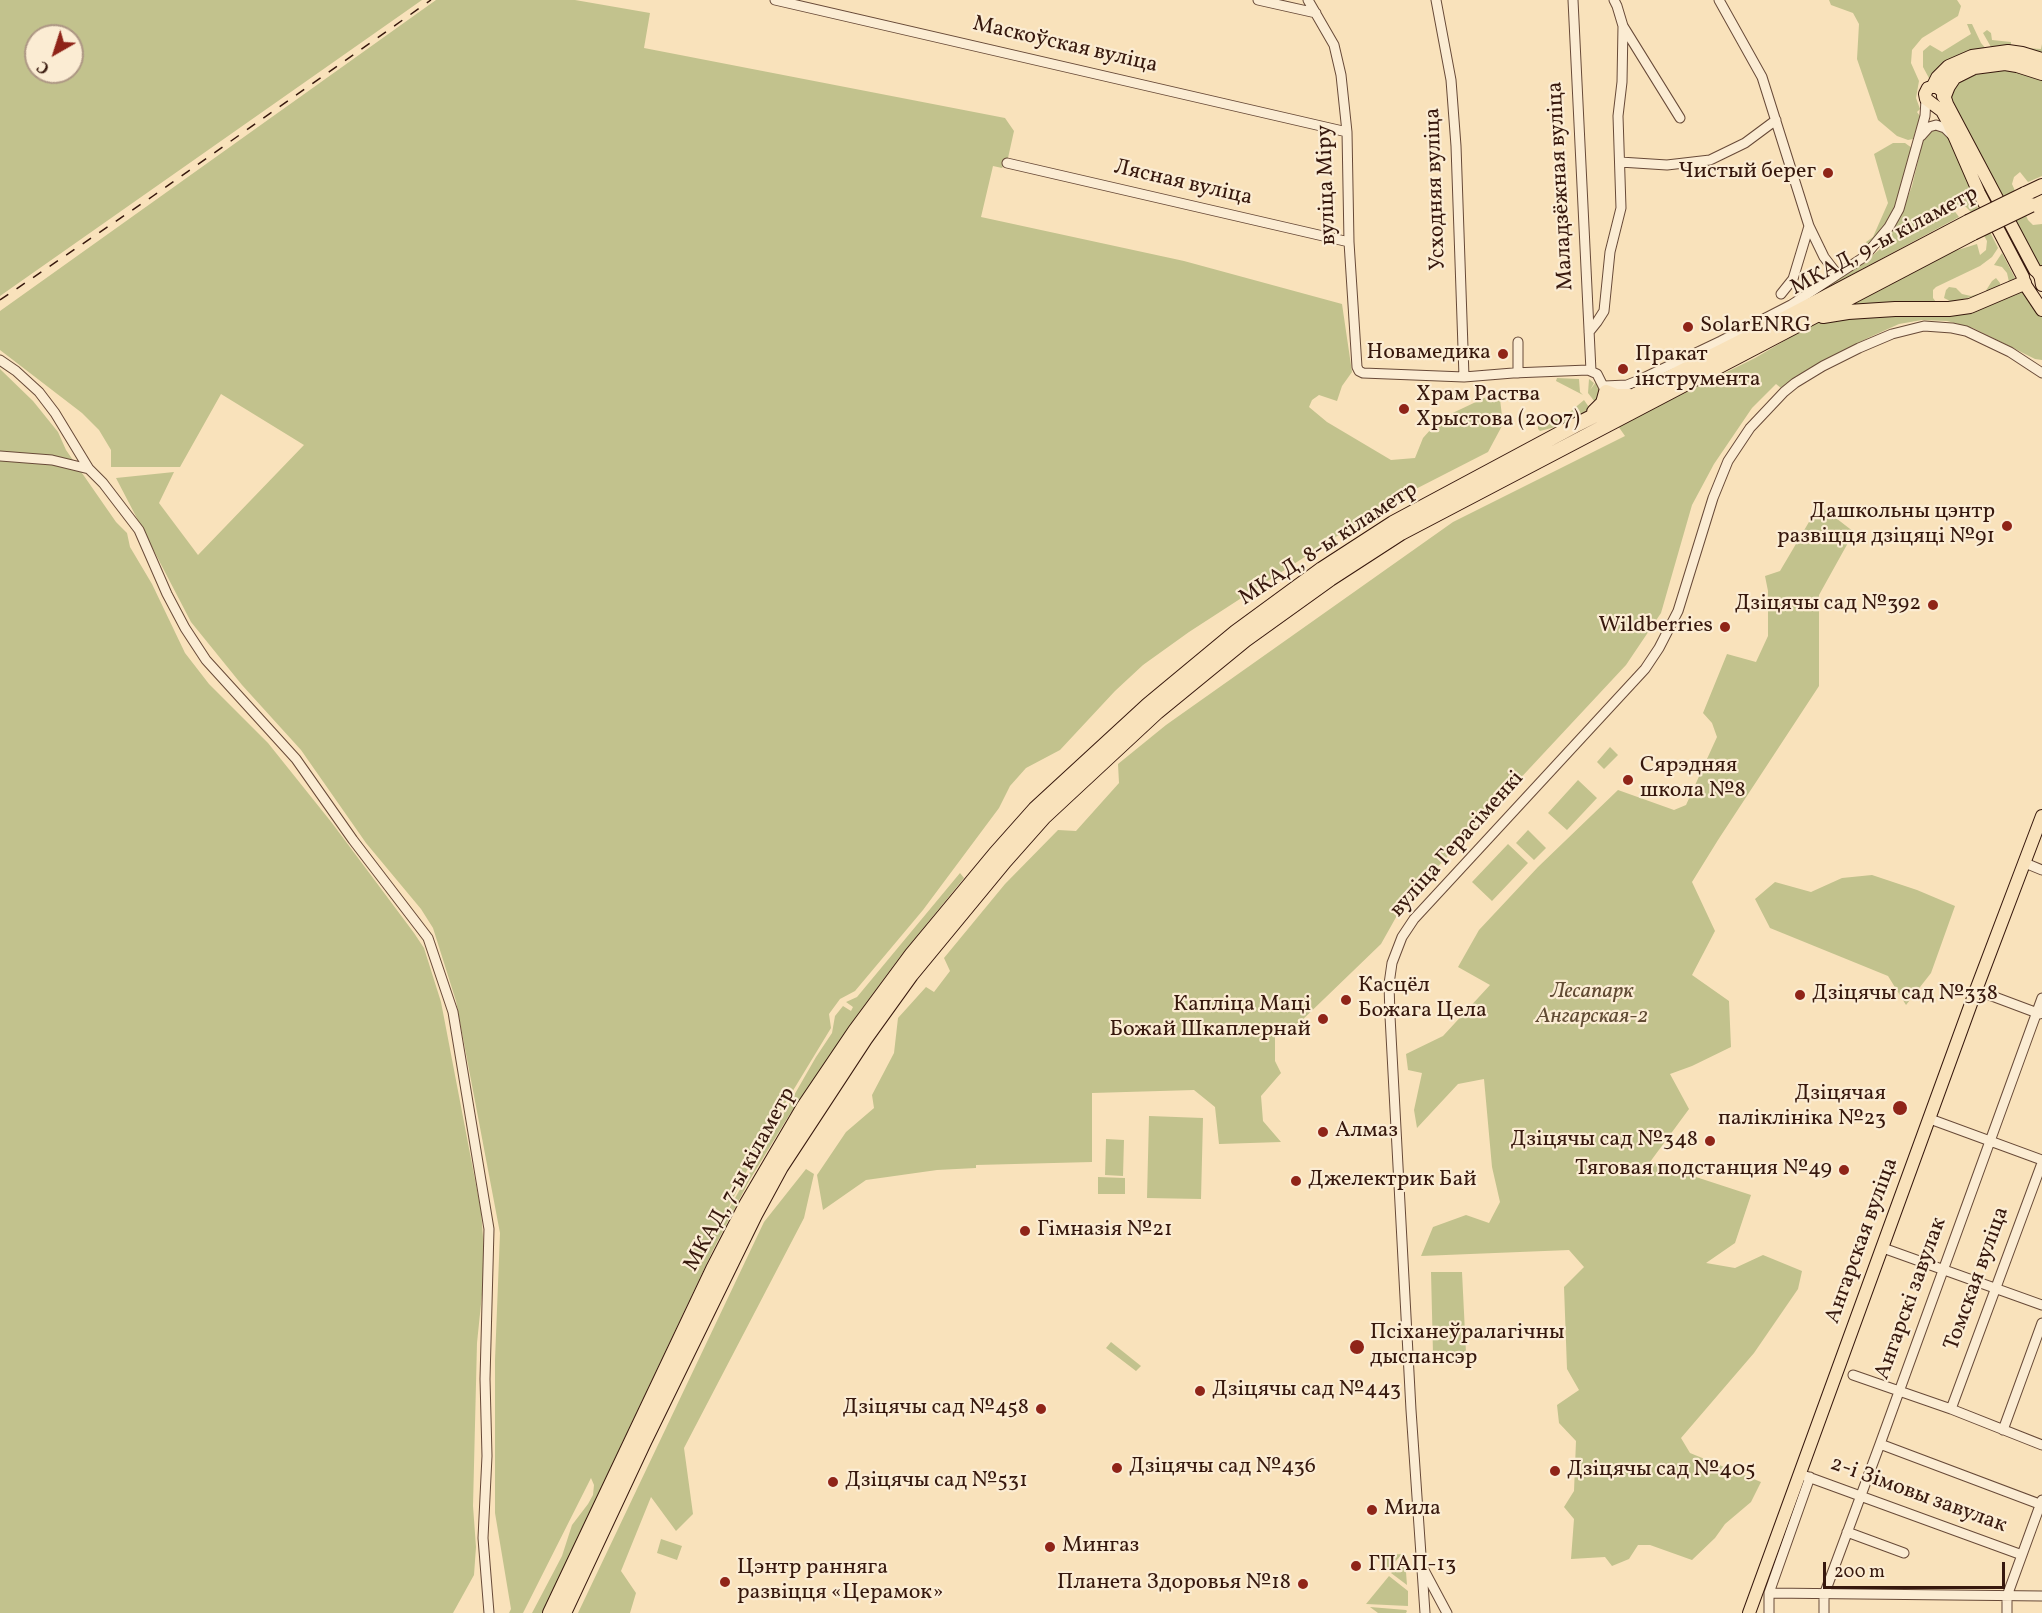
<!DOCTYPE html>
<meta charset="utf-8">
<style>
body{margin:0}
#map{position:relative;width:2042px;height:1613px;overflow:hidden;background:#f9e2bb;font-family:Vollkorn,serif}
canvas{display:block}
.north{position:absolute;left:24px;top:24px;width:60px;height:60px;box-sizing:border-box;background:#fbecd3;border:2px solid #ad9784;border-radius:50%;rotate:219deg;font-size:16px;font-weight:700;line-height:24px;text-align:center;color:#37180d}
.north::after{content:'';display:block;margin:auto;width:21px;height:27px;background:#8f2418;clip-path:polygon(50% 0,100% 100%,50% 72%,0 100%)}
.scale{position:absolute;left:1823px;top:1562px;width:182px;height:27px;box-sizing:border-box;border:3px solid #37180d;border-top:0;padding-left:8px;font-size:18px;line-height:21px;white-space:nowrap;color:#37180d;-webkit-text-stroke:4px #fbecd3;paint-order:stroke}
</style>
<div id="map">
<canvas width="2042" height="1613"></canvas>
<div class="north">С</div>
<div class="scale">200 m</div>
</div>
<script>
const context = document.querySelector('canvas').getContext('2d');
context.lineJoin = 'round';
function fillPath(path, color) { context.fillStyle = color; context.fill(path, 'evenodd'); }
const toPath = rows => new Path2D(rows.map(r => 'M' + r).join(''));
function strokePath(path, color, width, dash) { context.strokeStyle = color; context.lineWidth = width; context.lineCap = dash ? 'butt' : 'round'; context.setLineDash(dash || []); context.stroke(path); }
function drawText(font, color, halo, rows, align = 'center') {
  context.font = font + ' Vollkorn,serif'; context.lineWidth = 4.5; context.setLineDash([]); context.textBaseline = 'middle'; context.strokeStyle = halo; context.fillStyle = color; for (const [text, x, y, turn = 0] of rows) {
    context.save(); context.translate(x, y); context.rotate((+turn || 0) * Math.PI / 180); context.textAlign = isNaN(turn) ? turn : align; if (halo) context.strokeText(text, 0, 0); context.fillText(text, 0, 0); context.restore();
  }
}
fillPath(toPath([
 [0,0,422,0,0,296],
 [36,36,72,36,72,72,36,72],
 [436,0,575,0,650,13,644,48,1005,118,1014,131,1008,158,1002,168,993,166,981,217,1184,261,1342,304,1352,372,1342,386,1337,401,1319,395,1312,400,1309,407,1327,422,1391,460,1415,458,1423,438,1440,419,1499,391,1503,424,1488,452,1404,495,1354,525,1189,632,1143,665,1115,691,1060,750,1026,768,1010,786,999,808,923,910,855,991,840,999,829,1014,831,1028,760,1145,719,1226,816,1057,832,1033,835,1016,843,1006,851,1011,853,1007,846,1002,857,997,960,873,964,878,899,958,855,1018,788,1117,749,1181,713,1250,542,1613,532,1613,562,1556,572,1525,588,1504,593,1495,594,1485,591,1478,523,1613,509,1613,511,1609,495,1513,495,1360,500,1233,456,1001,433,928,421,909,366,843,301,750,242,685,191,622,116,478,174,472,159,503,198,555,304,445,221,394,180,467,111,467,111,450,99,430,82,413,0,350,0,311],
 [1829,0,1957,0,1961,6,1958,16,1922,38,1912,50,1911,63,1919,81,1916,98,1920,109,1917,112,1920,116,1913,139,1908,140,1897,136,1878,120,1857,59,1859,24,1853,13,1831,5],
 [1967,24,1972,24,1981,43,1987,50,1930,80,1923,67,1923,51,1930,45,1942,52,1971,34],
 [1987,30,1991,33,1992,40,2011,42,2011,47,2041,49,2042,44,2042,57,1991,47,1983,33],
 [2002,67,2042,76,2042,176,2028,182,2020,172,2014,177,2012,184,2028,220,2033,225,2042,224,2042,266,2039,266,1949,97,1960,77],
 [1934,127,1946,131,1999,243,1973,195,1972,196,1998,248,1992,257,1980,266,1936,287,1933,290,1933,298,1939,306,1855,305,1857,301,1948,253,1977,244,1980,255,1986,250,1987,241,1971,212,1966,207,1960,205,1953,209,1959,217,1797,304,1865,262,1880,249,1879,246,1901,213,1907,199,1912,186,1924,136],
 [1893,143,1905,143,1912,148,1896,206,1888,220,1871,244,1868,245,1866,242,1873,237,1888,203,1874,154],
 [2002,253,2017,282,2007,288,2009,282,2007,273,2002,267,1994,265],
 [1996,278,2000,283,2000,286,1990,292,1952,302,1944,298,1946,290,1949,287,1956,288,1962,294,1971,296,1985,292,1992,281],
 [2022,291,2026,293,2042,316,2042,360,2035,359,1973,328,1947,321,1922,320,1899,324,1870,337,1834,355,1781,388,1776,384,1752,408,1714,464,1692,505,1661,613,1626,665,1404,903,1381,944,1296,1026,1275,1030,1275,1061,1281,1073,1261,1096,1263,1121,1281,1142,1219,1144,1215,1107,1194,1090,1092,1093,1092,1162,976,1165,976,1168,937,1170,866,1180,823,1210,817,1175,846,1132,874,1108,872,1095,894,1053,898,1018,926,987,934,992,950,971,944,958,1005,884,1058,830,1076,831,1119,783,1118,764,1166,725,1453,522,1625,436,1618,426,1755,358,1808,327,1827,319,1946,312],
 [0,369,33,401,58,432,66,450,116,522,127,533,130,547,152,584,185,653,209,684,268,743,332,823,414,933,424,948,441,1002,481,1211,484,1250,485,1265,477,1343,473,1506,476,1547,474,1575,453,1613,0,1613],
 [1557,378,1579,379,1580,392,1583,395,1556,381],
 [1589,379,1594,383,1590,390,1596,382,1600,392,1598,406,1588,393],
 [1584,400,1591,410,1563,425,1540,431,1538,429,1538,424,1564,417],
 [1819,505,1854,532,1819,595,1819,686,1718,840,1692,882,1715,931,1692,975,1729,1001,1731,1047,1692,1066,1670,1074,1689,1109,1650,1162,1751,1195,1735,1243,1706,1263,1735,1268,1763,1255,1802,1271,1798,1289,1754,1353,1681,1438,1690,1453,1761,1482,1751,1502,1725,1524,1715,1538,1692,1560,1650,1545,1638,1545,1629,1559,1612,1566,1605,1557,1571,1559,1574,1519,1564,1507,1574,1491,1576,1441,1559,1423,1557,1405,1579,1390,1567,1369,1564,1287,1584,1267,1569,1250,1421,1256,1433,1227,1466,1215,1489,1223,1500,1202,1492,1167,1484,1079,1458,1084,1417,1128,1414,1110,1422,1073,1408,1070,1406,1054,1443,1036,1490,985,1458,967,1479,930,1538,867,1618,790,1674,810,1686,805,1717,737,1712,723,1703,713,1727,654,1756,662,1768,636,1768,591,1765,576,1780,571],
 [1610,747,1618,755,1604,769,1597,762],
 [1578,780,1597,798,1567,830,1548,813],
 [1528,830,1546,848,1534,860,1516,843],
 [1508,844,1528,863,1492,901,1472,882],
 [1872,875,1917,890,1955,906,1931,973,1906,1005,1888,976,1770,928,1755,899,1775,882,1811,892,1842,878],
 [1149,1116,1203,1118,1201,1199,1147,1198],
 [1106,1139,1124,1140,1123,1176,1105,1175],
 [806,1169,814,1174,804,1218,684,1448,693,1514,676,1531,651,1497,621,1571,636,1593,630,1613,578,1613,764,1222],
 [1098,1177,1125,1178,1125,1194,1098,1194],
 [1431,1272,1462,1272,1466,1353,1433,1354],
 [1111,1342,1141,1366,1136,1371,1106,1348],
 [661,1539,682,1546,677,1560,657,1553],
 [1402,1554,1388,1570,1384,1560,1387,1555],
 [1405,1559,1407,1585,1391,1573],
 [1389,1576,1408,1591,1408,1606,1366,1604],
 [1370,1607,1406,1610,1407,1611,1406,1613,1378,1613]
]), '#c2c28d');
const minor = toPath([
 [775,0,1347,132],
 [1258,0,1316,13],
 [1308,0,1334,45,1341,75,1347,132,1349,242,1357,367,1359,371,1363,373,1464,377,1513,373,1588,370,1597,374,1606,392],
 [1436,0,1451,80,1456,146,1464,377],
 [1573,0,1591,371],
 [1614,0,1617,6,1623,26,1680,118],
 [1719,0,1762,77,1809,226,1824,257,1837,274],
 [1921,136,1929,127,1936,125,1945,128,1952,135],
 [1620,162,1667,165,1710,160,1745,143,1776,120],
 [1007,163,1349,242],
 [1781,294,1793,279,1809,226],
 [1589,332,1597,322,1604,311,1610,252,1621,208,1618,116,1622,82,1623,26],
 [1518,342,1518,373],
 [0,360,16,371,39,392,55,413,89,469,103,483,139,530,167,594,185,628,206,660,296,759,353,840,428,938,453,1012,489,1229,485,1379,487,1456,483,1538,489,1613],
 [1604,386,1627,385,1637,381,1721,341,1791,305,1864,257,1889,227,1899,209,1925,116,1926,99],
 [0,456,52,460,89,469],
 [2025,863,2042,870],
 [1976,990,2040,1014],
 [1930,1119,2042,1160],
 [1883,1248,2042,1305],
 [1853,1375,1951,1409,2042,1445],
 [1951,1409,2042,1163],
 [2003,1430,2042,1323],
 [1880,1444,2042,1505],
 [1800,1474,2022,1555],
 [1847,1532,1904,1553],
 [1424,1570,1447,1613],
 [1769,1593,2042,1596],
 [1425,1613,1411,1410,1390,1016,1389,984,1392,963,1402,937,1414,919,1645,669,1659,648,1678,611,1713,498,1728,461,1750,428,1784,392,1795,383,1823,366,1859,348,1892,334,1924,326,1952,328,1966,331,2010,352,2042,373],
 [1769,1613,1769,1593,1810,1477],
 [1824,1613,1824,1595,1880,1444,2042,998],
 [2007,1613,2007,1596,2042,1500]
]);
const major = toPath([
 [2042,285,2040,274,2035,270,1947,104,1943,92,1936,86,1928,88,1925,94,1926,99,1942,111,1949,124,1979,193,2023,277,2024,283,2042,310],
 [1749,1613,1976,990,2042,816]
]);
const highway = toPath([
 [1934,86,1938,78,1949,67,1972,57,2008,52,2022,54,2042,60],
 [1944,96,1948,86,1954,77,1974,67,2005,63,2017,65,2042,73],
 [2025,194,2042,186],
 [2040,274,2042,273],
 [1823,316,1848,312,1895,309,1949,309,1970,306,2024,283],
 [1594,412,1603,403,1606,392,1616,396,1630,396],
 [550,1613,713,1269,746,1205,803,1108,855,1031,912,954,995,854,1035,809,1148,705,1236,632,1322,569,1393,523,1574,426,1748,338,1968,222],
 [564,1613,644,1442,755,1215,781,1167,865,1039,911,975,1005,861,1044,817,1157,712,1245,640,1330,579,1401,533,1973,233]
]);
strokePath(minor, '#684a38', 11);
strokePath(major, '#37180d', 14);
strokePath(highway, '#37180d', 16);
strokePath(minor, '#fbecd3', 9);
strokePath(major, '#f9e2bb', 12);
strokePath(highway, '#f9e2bb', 14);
strokePath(toPath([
 [0,300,153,196,431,0]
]), '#37180d', 1.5, [10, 10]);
const highwayBridge = toPath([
 [1968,222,2025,194],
 [1973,233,2031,205]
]);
strokePath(highwayBridge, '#37180d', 16, []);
strokePath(highwayBridge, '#f9e2bb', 14);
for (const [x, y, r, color] of [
 [1828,173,6,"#8f2418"],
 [1688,327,6,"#8f2418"],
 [1503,354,6,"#8f2418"],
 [1623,369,6,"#8f2418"],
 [1404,409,6,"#8f2418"],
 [2007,526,6,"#8f2418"],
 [1933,605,6,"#8f2418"],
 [1725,627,6,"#8f2418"],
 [1628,780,6,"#8f2418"],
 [1800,995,6,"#8f2418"],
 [1346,1000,6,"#8f2418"],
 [1323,1019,6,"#8f2418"],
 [1900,1108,8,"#8f2418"],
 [1323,1132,6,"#8f2418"],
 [1710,1141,6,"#8f2418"],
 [1844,1170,6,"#8f2418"],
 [1296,1181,6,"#8f2418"],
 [1025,1231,6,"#8f2418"],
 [1357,1347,8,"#8f2418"],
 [1200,1391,6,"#8f2418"],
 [1041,1409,6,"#8f2418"],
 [1117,1468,6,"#8f2418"],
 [1555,1471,6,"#8f2418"],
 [833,1482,6,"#8f2418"],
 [1372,1510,6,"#8f2418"],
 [1050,1547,6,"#8f2418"],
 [1356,1566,6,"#8f2418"],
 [725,1582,6,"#8f2418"],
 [1303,1584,6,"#8f2418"]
]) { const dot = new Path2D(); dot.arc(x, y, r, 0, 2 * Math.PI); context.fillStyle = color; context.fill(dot); strokePath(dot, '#fbecd3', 2); }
drawText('22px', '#37180d', '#fbecd3', [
 ["Маскоўская вуліца",1065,46,13],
 ["Лясная вуліца",1183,184,13],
 ["вуліца Міру",1328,185,-92],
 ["Маладзёжная вуліца",1562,186,-93],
 ["Усходняя вуліца",1437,189,-92],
 ["МКАД, 9-ы кіламетр",1885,242,-28],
 ["МКАД, 8-ы кіламетр",1329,545,-33],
 ["вуліца Герасіменкі",1458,845,-48],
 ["МКАД, 7-ы кіламетр",741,1180,-61],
 ["Ангарская вуліца",1863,1241,-70],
 ["Томская вуліца",1978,1279,-70],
 ["Ангарскі завулак",1912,1299,-70],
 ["2-і Зімовы завулак",1918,1496,20]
]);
drawText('22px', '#37180d', '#fbecd3', [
 ["Чистый берег",1816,173,"right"],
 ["SolarENRG",1700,327],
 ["Новамедика",1491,354,"right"],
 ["Пракат",1635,356],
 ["інструмента",1635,381],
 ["Храм Раства",1416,396],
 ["Хрыстова (2007)",1416,421],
 ["Дашкольны цэнтр",1995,513,"right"],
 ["развіцця дзіцяці №91",1995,538,"right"],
 ["Дзіцячы сад №392",1921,605,"right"],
 ["Wildberries",1713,627,"right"],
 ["Сярэдняя",1640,767],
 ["школа №8",1640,792],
 ["Касцёл",1358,987],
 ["Божага Цела",1358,1012],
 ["Дзіцячы сад №338",1812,995],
 ["Капліца Маці",1311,1006,"right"],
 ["Божай Шкаплернай",1311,1031,"right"],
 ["Дзіцячая",1886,1095,"right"],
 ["паліклініка №23",1886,1120,"right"],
 ["Алмаз",1335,1132],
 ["Дзіцячы сад №348",1698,1141,"right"],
 ["Тяговая подстанция №49",1832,1170,"right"],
 ["Джелектрик Бай",1308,1181],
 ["Гімназія №21",1037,1231],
 ["Псіханеўралагічны",1370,1334],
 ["дыспансэр",1370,1359],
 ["Дзіцячы сад №443",1212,1391],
 ["Дзіцячы сад №458",1029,1409,"right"],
 ["Дзіцячы сад №436",1129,1468],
 ["Дзіцячы сад №405",1567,1471],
 ["Дзіцячы сад №531",845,1482],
 ["Мила",1384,1510],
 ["Мингаз",1062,1547],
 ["ГПАП-13",1368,1566],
 ["Цэнтр ранняга",737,1569],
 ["развіцця «Церамок»",737,1594],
 ["Планета Здоровья №18",1291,1584,"right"]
], 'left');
drawText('italic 22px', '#614b33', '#fbecd3', [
 ["Лесапарк",1592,993],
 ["Ангарская-2",1592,1018]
]);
</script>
